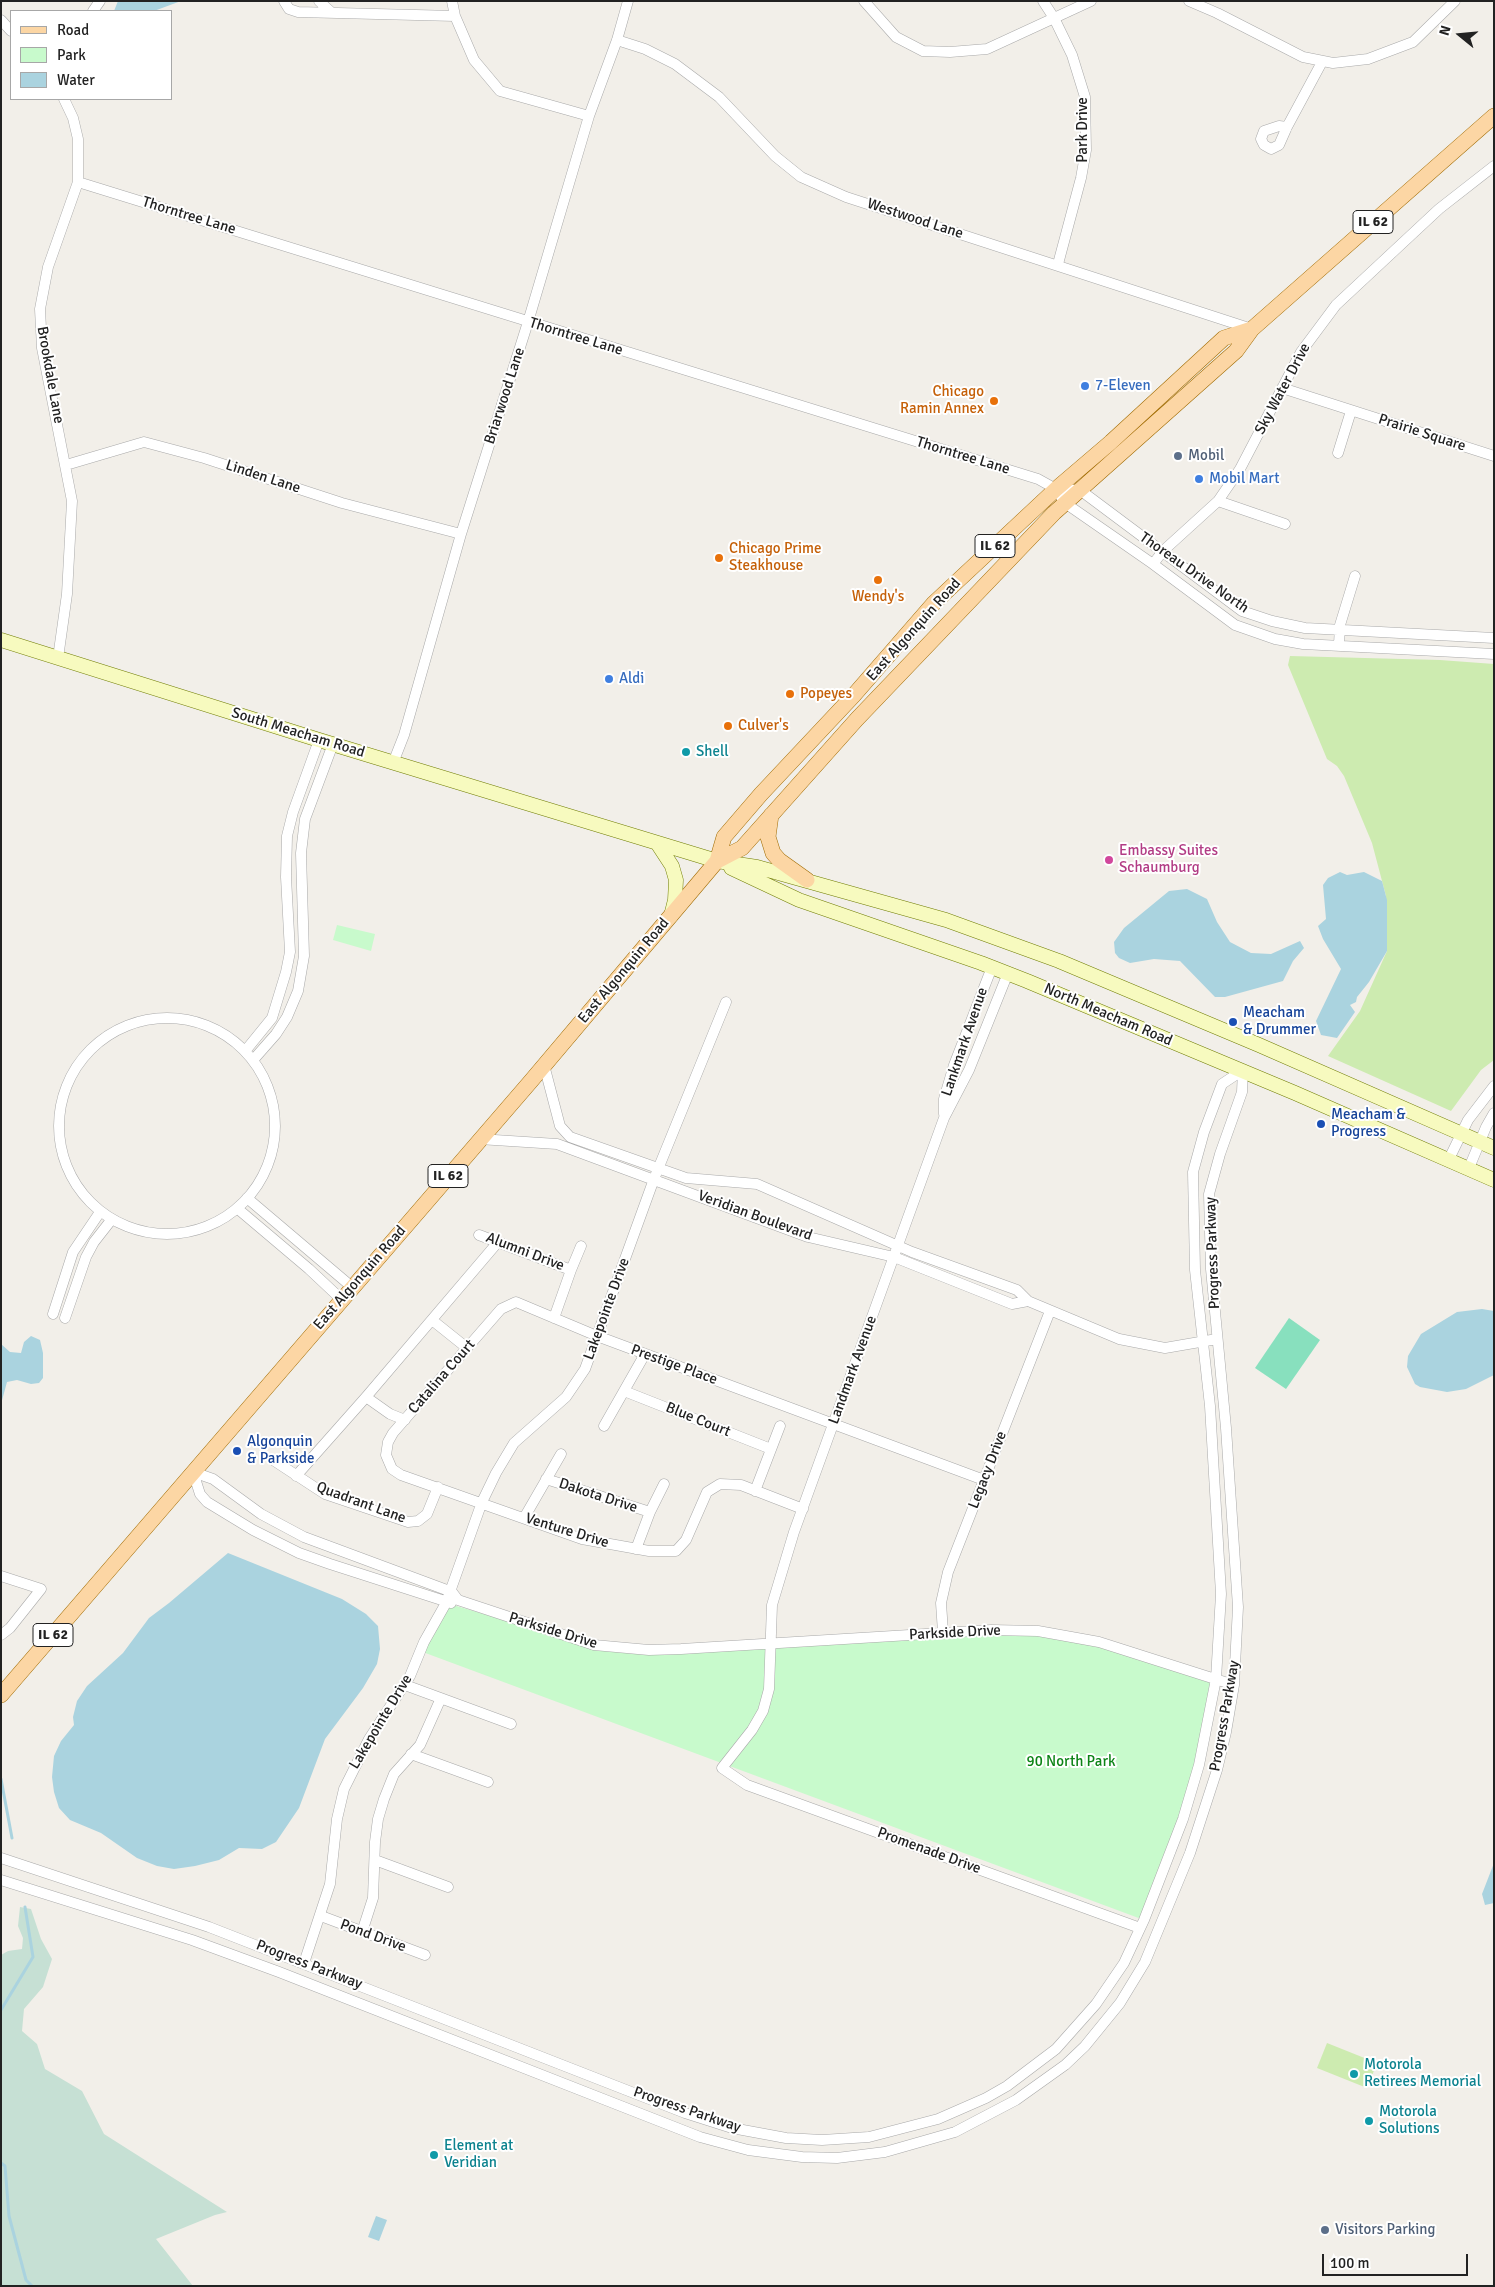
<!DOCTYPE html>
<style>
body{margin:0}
#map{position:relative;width:1495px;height:2287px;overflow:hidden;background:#f2efe9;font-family:Signika,sans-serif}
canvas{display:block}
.frame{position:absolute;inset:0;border:2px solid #222;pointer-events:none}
.legend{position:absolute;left:10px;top:10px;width:162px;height:90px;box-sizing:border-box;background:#fff;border:1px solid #a7a7a7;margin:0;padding:6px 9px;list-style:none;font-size:15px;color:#222}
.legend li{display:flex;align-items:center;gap:10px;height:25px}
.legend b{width:25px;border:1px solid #a7a7a7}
.north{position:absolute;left:1435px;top:10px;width:50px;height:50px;-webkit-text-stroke:4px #fff;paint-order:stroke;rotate:287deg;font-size:14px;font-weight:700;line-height:20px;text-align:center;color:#222}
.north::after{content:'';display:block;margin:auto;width:18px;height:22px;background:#222;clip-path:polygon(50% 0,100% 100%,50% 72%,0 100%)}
.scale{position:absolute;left:1322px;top:2254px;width:146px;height:22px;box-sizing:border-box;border:2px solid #222;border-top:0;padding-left:6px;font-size:15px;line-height:18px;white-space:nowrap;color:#222;-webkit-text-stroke:4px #fff;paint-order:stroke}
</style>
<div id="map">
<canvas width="1495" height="2287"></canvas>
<div class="frame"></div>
<ul class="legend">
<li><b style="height:6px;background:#fcd6a4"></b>Road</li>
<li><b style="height:14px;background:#c8facc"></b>Park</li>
<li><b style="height:14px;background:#aad3df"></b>Water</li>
</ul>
<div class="north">N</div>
<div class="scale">100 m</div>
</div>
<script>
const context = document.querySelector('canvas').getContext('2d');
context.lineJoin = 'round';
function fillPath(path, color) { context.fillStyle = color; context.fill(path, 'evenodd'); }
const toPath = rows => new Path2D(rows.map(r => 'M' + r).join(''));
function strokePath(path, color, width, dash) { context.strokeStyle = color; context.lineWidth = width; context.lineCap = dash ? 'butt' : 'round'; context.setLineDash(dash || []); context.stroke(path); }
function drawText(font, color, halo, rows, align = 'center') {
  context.font = font + ' Signika,sans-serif'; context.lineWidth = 4; context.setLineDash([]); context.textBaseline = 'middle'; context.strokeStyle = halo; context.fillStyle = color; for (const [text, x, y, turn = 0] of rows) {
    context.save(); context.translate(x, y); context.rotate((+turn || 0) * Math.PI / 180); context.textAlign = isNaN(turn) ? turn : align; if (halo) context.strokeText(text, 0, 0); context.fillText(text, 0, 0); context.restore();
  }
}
fillPath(toPath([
 [1290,656,1440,660,1494,664,1494,1060,1481,1070,1451,1111,1328,1056,1360,1011,1387,951,1386,896,1372,843,1344,776,1337,766,1327,759,1288,665],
 [1327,2043,1377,2063,1367,2088,1317,2068]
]), '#cdebb0');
fillPath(toPath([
 [20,1907,31,1909,41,1939,52,1959,43,1987,24,2009,22,2031,37,2044,45,2069,82,2091,104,2134,227,2212,215,2215,156,2239,193,2286,1,2286,1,1955,8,1951,22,1949,23,1938,18,1926]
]), '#c6e0d4');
fillPath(toPath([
 [337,925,375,934,371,951,333,940],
 [446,1603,570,1639,624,1648,934,1633,1077,1637,1216,1679,1199,1765,1144,1920,420,1651]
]), '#c8facc');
fillPath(toPath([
 [1289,1318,1320,1340,1286,1389,1255,1368]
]), '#88e0be');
fillPath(toPath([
 [118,1,181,1,154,11,114,11],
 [1340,872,1347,875,1364,872,1382,881,1387,900,1387,951,1369,982,1357,997,1356,1002,1350,1005,1355,1012,1337,1038,1321,1035,1316,1021,1341,969,1323,939,1318,926,1326,919,1323,885,1328,878],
 [1187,889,1207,899,1217,922,1230,942,1251,953,1271,954,1300,941,1304,948,1293,961,1283,981,1225,997,1215,997,1180,961,1154,959,1130,963,1119,958,1115,953,1114,942,1124,928,1169,891],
 [1482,1309,1494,1311,1494,1375,1466,1389,1447,1392,1420,1387,1415,1384,1407,1367,1408,1356,1421,1334,1457,1312],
 [1,1324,1,1344,10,1352,21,1353,24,1342,31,1336,40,1340,43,1353,43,1378,39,1383,31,1384,17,1380,7,1382,1,1404],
 [228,1553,342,1599,366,1614,378,1626,380,1649,377,1664,363,1688,325,1739,299,1808,276,1842,262,1849,239,1848,219,1860,195,1866,174,1869,157,1866,137,1858,101,1833,70,1820,59,1808,54,1792,52,1777,54,1756,61,1741,74,1725,73,1717,77,1701,87,1686,123,1653,149,1618,169,1603],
 [1494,1863,1494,1903,1485,1905,1482,1894],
 [376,2216,387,2220,379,2241,368,2237]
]), '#aad3df');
strokePath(toPath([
 [1,1779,12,1838],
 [1,2010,33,1957,25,1907],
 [1,2163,5,2166,9,2216,26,2280,32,2286]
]), '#aad3df', 3);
const street = toPath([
 [284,1,289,9,298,12,455,16],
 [319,1,331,12],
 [452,1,455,16,474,60,500,91,589,116],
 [864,1,896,37,923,51,950,52,987,49,1091,1],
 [1043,1,1054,18,1072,55,1085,97,1086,150,1081,178,1058,264],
 [1189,1,1217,13,1303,57,1333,63,1368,59,1413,42,1455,1],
 [93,11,100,1],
 [1,20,11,31],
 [617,40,645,49,675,64,719,97,775,156,801,177,846,197,1252,329],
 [1287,127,1279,126,1264,131,1261,139,1264,145,1271,149,1279,145,1287,127,1322,62],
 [78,182,1038,479,1056,489,1065,503,1153,564,1235,625,1275,639,1303,644,1494,654],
 [1282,388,1494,456],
 [1338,453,1351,411],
 [66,465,144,442,204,458,342,503,461,534],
 [1056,489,1080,490,1242,611,1272,621,1305,628,1494,638],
 [1218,501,1285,524],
 [1153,564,1163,551,1218,501,1240,469,1301,352,1336,305,1439,209,1494,166],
 [1339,645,1340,625,1355,576],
 [58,658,67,594,72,501,42,348,40,309,48,267,78,182,78,139,73,118,64,99],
 [393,763,404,735,461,534,528,322,589,116,617,40,628,1],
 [1008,973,969,1070,944,1118,794,1532,772,1605,769,1689,763,1711,752,1730,722,1768,747,1785,1140,1928],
 '59 1126a108 108 0 1 1 216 0a108 108 0 1 1-216 0Z',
 [246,1050,272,1018,286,972,290,952,286,877,287,836,293,812,319,740],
 [254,1059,276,1034,287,1017,298,991,304,956,301,853,305,819,333,744],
 [544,1065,560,1126,570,1137,686,1178,757,1184,912,1252,1017,1290,1028,1301,1119,1339,1165,1348,1217,1339],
 [944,1114,944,1099,954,1065,992,967],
 [479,1139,557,1144,808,1237,894,1257,1012,1304,1028,1301],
 [1449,1159,1468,1120,1494,1086],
 [1469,1168,1486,1127,1494,1113],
 [247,1198,352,1287],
 [238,1209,309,1269,341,1299],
 [479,1235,571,1270,554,1318],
 [571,1270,581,1246],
 [53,1314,73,1252,100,1212],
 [65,1318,86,1257,94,1242,112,1219],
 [432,1320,467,1348],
 [624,1391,771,1449],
 [366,1397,390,1414,405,1420],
 [604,1426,645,1354],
 [273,1460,325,1494,408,1522,418,1521,427,1514,438,1487],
 [193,1472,213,1479,261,1514,304,1537,452,1592,458,1600,594,1645,649,1650,681,1649,991,1630,1038,1631,1099,1642,1234,1685],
 [193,1472,200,1494,207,1502,253,1530,299,1553,330,1564,451,1603],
 [296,1476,366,1397,498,1242],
 [546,1479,650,1512,636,1549],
 [755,1491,780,1426],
 [803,1509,741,1485,720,1484,707,1492,686,1540,676,1551,649,1551,582,1539,401,1475,392,1469,386,1455,388,1442,393,1433,501,1309,516,1302,597,1336,984,1480],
 [650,1512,664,1484],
 [524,1518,561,1454],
 [1,1576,41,1589,10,1628,1,1635],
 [943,1632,941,1603,948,1572,1050,1311],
 [405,1685,511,1724],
 [411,1754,488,1782],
 [1,1858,209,1927,685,2113,732,2128,786,2138,822,2140,869,2137,938,2119,986,2098,1007,2086,1056,2049,1096,2004,1124,1963,1144,1920,1183,1819,1199,1765,1216,1679,1221,1594,1210,1406,1195,1270,1193,1172,1204,1132,1222,1084,1243,1070],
 [375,1860,448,1887],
 [1,1880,192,1940,279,1972,700,2137,748,2150,802,2157,837,2158,885,2152,955,2132,1016,2100,1065,2065,1085,2046,1120,2003,1145,1962,1190,1853,1217,1770,1226,1732,1234,1685,1238,1607,1226,1428,1211,1269,1209,1194,1220,1154,1242,1092,1243,1070],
 [321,1916,425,1955],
 [362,1932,373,1898,375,1842,378,1819,384,1799,394,1774,420,1745,441,1698],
 [304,1963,330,1884,337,1819,344,1789,369,1739,410,1676,424,1642,446,1603,482,1502,496,1473,514,1443,566,1397,585,1369,654,1179,726,1002]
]);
const secondary = toPath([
 [1,640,319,740,717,861,757,867,946,920,1059,961,1259,1045,1494,1148],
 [657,843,672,866,676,880,675,900,671,916],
 [731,868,799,900,981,963,1027,981,1295,1093,1494,1180]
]);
const primary = toPath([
 [771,815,768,837,773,853,779,860,807,880],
 [717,861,724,837,761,794,854,695,934,603,1056,489,1111,442,1224,338,1252,329],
 [1,1695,531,1081,717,861,742,848,857,719,1054,513,1236,351,1252,329,1494,116]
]);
strokePath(street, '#a9a9a9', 11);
strokePath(secondary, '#707d05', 15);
strokePath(primary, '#a06b00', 16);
strokePath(street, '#fff', 10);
strokePath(secondary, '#f7fabf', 14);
strokePath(primary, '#fcd6a4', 15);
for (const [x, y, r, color] of [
 [1085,386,5,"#3f7fe0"],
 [994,401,5,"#e8710a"],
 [1178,456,5,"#5c6f8a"],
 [1199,479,5,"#3f7fe0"],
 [719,558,5,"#e8710a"],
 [878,580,5,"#e8710a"],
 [609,679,5,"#3f7fe0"],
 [790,694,5,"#e8710a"],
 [728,726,5,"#e8710a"],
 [686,752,5,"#0f9aa8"],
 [1109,860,5,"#d1479c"],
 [1233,1022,5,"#1a4fb4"],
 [1321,1124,5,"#1a4fb4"],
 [237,1451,5,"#1a4fb4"],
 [1354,2074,5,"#0f9aa8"],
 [1369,2121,5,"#0f9aa8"],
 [434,2155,5,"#0f9aa8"],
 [1325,2230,5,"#5c6f8a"]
]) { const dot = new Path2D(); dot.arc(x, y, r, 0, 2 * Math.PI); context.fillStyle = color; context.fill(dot); strokePath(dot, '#fff', 2); }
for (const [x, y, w] of [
 [1373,222,40],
 [995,546,40],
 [448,1176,40],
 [53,1635,40]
]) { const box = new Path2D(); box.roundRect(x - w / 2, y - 11.5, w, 23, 4); context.fillStyle = '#fff'; context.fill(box); strokePath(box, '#222', 1); }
drawText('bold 14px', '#222', null, [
 ["IL 62",1373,222],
 ["IL 62",995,546],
 ["IL 62",448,1176],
 ["IL 62",53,1635]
]);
drawText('15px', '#222', '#fff', [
 ["Park Drive",1083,130,-90],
 ["Thorntree Lane",189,216,17],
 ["Westwood Lane",915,219,18],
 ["Thorntree Lane",576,337,17],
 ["Brookdale Lane",50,375,80],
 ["Sky Water Drive",1283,389,-62],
 ["Briarwood Lane",505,396,-72],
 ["Prairie Square",1422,433,18],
 ["Thorntree Lane",963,456,17],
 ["Linden Lane",263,477,18],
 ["Thoreau Drive North",1194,573,35],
 ["East Algonquin Road",914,630,-48],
 ["South Meacham Road",298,733,17],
 ["East Algonquin Road",624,971,-50],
 ["North Meacham Road",1108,1015,23],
 ["Lankmark Avenue",965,1042,-71],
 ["Veridian Boulevard",755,1216,20],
 ["Alumni Drive",525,1252,21],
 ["Progress Parkway",1213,1253,-92],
 ["East Algonquin Road",360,1278,-49],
 ["Lakepointe Drive",607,1309,-70],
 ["Prestige Place",674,1365,20],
 ["Landmark Avenue",853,1370,-70],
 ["Catalina Court",442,1377,-49],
 ["Blue Court",698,1420,22],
 ["Legacy Drive",988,1470,-69],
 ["Dakota Drive",598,1496,18],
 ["Quadrant Lane",361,1503,20],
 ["Venture Drive",567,1531,17],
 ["Parkside Drive",553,1631,17],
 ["Parkside Drive",955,1633,-3],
 ["Progress Parkway",1225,1716,-80],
 ["Lakepointe Drive",381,1722,-59],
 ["Promenade Drive",929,1851,20],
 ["Pond Drive",373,1936,20],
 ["Progress Parkway",309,1965,21],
 ["Progress Parkway",687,2110,19]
]);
drawText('15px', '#366cbe', '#fff', [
 ["7-Eleven",1095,386],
 ["Mobil Mart",1209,479],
 ["Aldi",619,679]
], 'left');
drawText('15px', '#c56008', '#fff', [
 ["Chicago",984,392,"right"],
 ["Ramin Annex",984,409,"right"],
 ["Chicago Prime",729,549],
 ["Steakhouse",729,566],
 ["Wendy's",878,597,"center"],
 ["Popeyes",800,694],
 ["Culver's",738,726]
], 'left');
drawText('15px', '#4e5e75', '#fff', [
 ["Mobil",1188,456],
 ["Visitors Parking",1335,2230]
], 'left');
drawText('15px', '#0d838f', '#fff', [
 ["Shell",696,752],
 ["Motorola",1364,2065],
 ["Retirees Memorial",1364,2082],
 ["Motorola",1379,2112],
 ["Solutions",1379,2129],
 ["Element at",444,2146],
 ["Veridian",444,2163]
], 'left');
drawText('15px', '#b23c85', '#fff', [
 ["Embassy Suites",1119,851],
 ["Schaumburg",1119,868]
], 'left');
drawText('15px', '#164399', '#fff', [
 ["Meacham",1243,1013],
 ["& Drummer",1243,1030],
 ["Meacham &",1331,1115],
 ["Progress",1331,1132],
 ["Algonquin",247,1442],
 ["& Parkside",247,1459]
], 'left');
drawText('15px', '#0c8416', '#fff', [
 ["90 North Park",1071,1762]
]);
</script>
